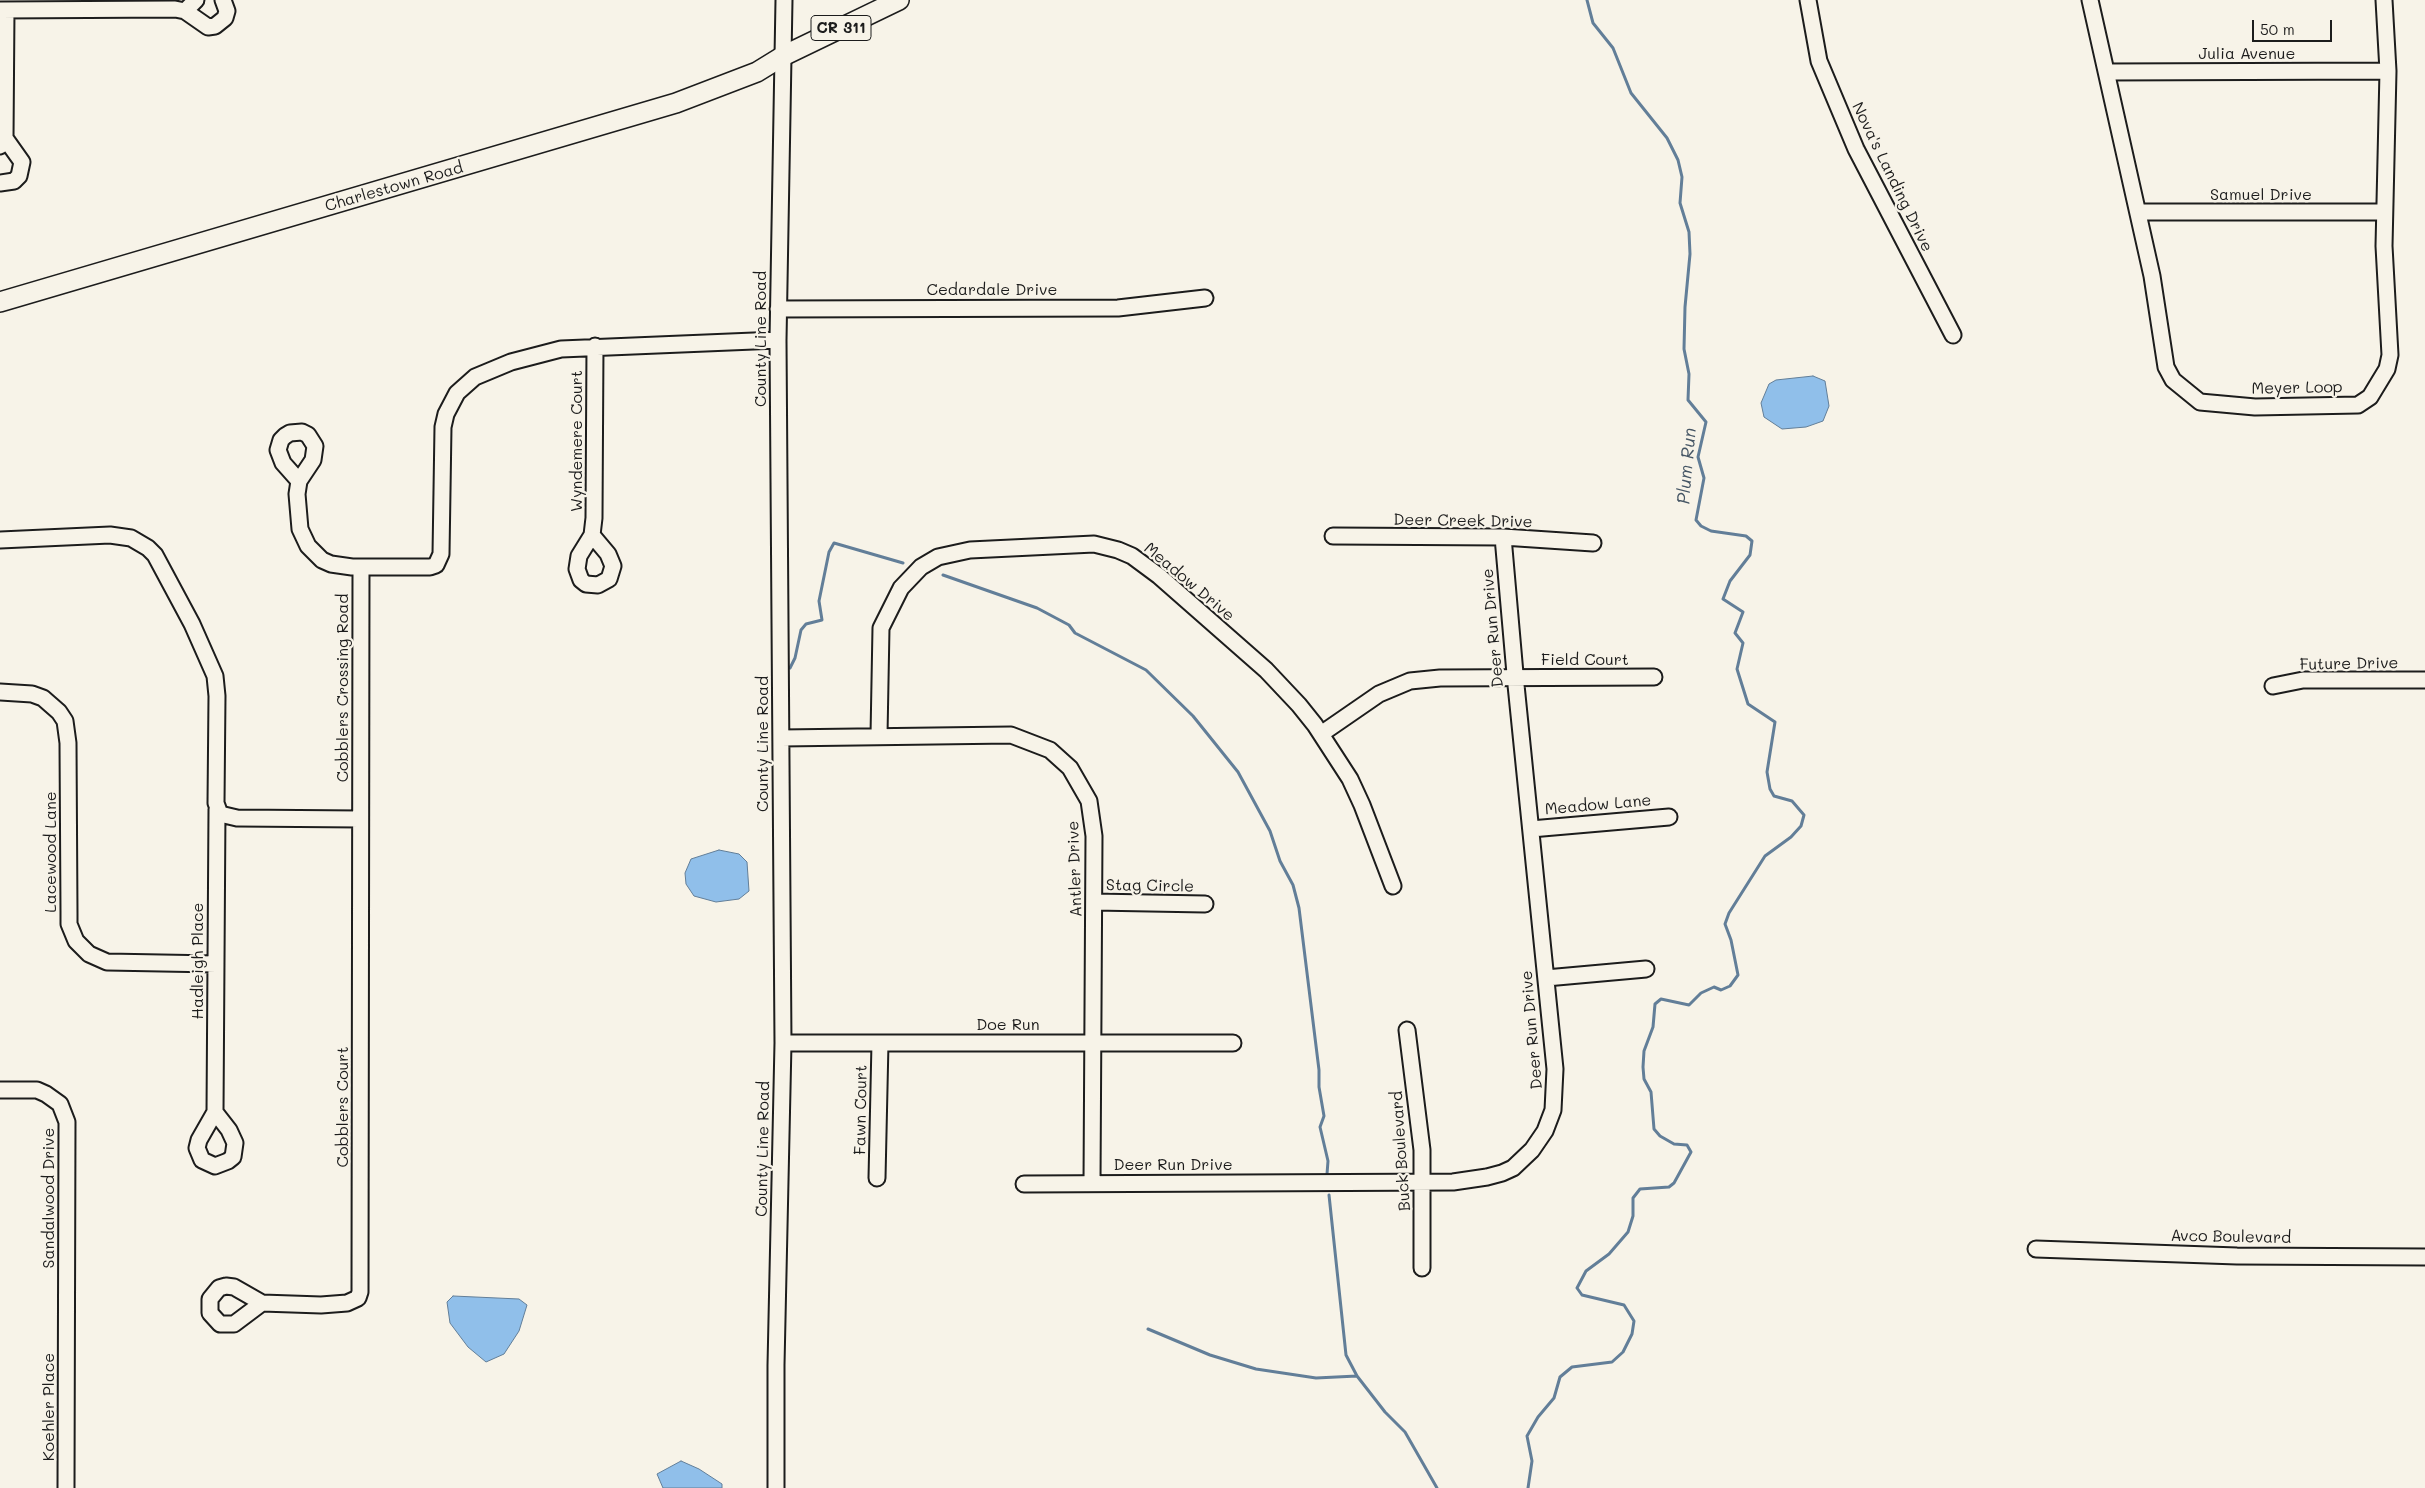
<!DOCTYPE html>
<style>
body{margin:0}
#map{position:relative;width:2425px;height:1488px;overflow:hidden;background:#f7f3e8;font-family:Mali,sans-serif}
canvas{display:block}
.scale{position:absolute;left:2252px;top:20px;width:80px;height:22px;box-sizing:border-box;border:2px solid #1c1c1c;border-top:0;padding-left:6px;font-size:15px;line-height:18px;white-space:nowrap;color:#1c1c1c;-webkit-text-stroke:4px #f7f3e8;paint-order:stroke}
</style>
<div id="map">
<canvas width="2425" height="1488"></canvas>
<div class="scale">50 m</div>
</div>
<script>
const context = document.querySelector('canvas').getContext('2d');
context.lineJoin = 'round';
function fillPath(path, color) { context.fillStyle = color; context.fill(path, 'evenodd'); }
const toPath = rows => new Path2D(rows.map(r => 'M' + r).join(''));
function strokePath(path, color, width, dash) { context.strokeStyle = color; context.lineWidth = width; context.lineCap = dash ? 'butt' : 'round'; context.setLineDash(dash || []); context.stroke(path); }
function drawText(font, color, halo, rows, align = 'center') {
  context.font = font + ' Mali,sans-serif'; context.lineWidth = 4.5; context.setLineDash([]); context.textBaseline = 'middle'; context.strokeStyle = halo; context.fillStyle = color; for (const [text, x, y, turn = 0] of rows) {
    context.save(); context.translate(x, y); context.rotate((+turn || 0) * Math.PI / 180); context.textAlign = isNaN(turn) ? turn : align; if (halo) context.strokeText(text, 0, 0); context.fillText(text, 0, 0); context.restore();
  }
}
const water = toPath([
 [1813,376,1825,381,1829,406,1823,421,1806,427,1782,429,1764,417,1761,403,1769,384,1776,380,1813,376],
 [719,850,739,854,747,862,749,891,739,899,716,902,694,896,686,884,685,873,691,859,719,850],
 [453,1296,519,1299,527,1305,519,1331,504,1354,486,1362,468,1347,450,1323,447,1302,453,1296],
 [681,1461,699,1469,722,1484,722,1488,663,1488,657,1474,681,1461]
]);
fillPath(water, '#90bfea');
strokePath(water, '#627e98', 1);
strokePath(toPath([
 [943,575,1037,608,1069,625,1075,633,1146,670,1193,716,1238,772,1270,831,1280,861,1293,885,1299,908,1319,1070,1319,1087,1324,1116,1320,1127,1328,1161,1327,1174],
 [790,668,795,658,801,630,806,624,822,620,819,601,829,552,834,543,903,563],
 [1329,1195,1346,1355,1357,1376,1385,1412,1405,1432,1437,1488],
 [1148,1329,1210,1355,1256,1369,1316,1378,1357,1376],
 [1528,1488,1532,1461,1527,1436,1538,1417,1554,1398,1560,1377,1572,1367,1612,1362,1623,1352,1632,1334,1634,1321,1624,1305,1582,1295,1577,1288,1586,1271,1609,1254,1628,1232,1633,1216,1633,1198,1640,1189,1669,1187,1674,1183,1691,1152,1687,1145,1674,1144,1660,1136,1654,1129,1651,1092,1644,1079,1643,1067,1644,1051,1653,1027,1655,1004,1661,999,1689,1005,1701,993,1714,987,1721,990,1730,986,1738,975,1731,940,1725,924,1729,913,1765,856,1791,837,1801,826,1804,815,1792,801,1774,796,1770,789,1767,772,1775,722,1748,704,1737,669,1743,643,1735,633,1743,612,1723,599,1730,581,1750,555,1752,541,1746,536,1711,531,1701,526,1696,520,1704,478,1698,457,1706,422,1688,400,1689,374,1684,349,1685,307,1690,254,1689,232,1680,203,1682,177,1678,160,1667,138,1631,93,1613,48,1593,23,1587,0]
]), '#627e98', 3);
const minor = toPath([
 [196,0,185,11,208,27,215,26,225,18,227,11,223,0],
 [1808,0,1819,61,1856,149,1953,335],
 [2090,0,2152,276,2166,367,2173,380,2200,402,2255,407,2358,405,2370,397,2387,369,2390,355,2384,246,2388,71,2384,0],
 [0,10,175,9,185,11],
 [2107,72,2388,71],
 [5,138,6,10],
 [0,146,5,138,22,162,19,176,14,181,0,183],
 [2138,212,2384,212],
 [778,309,1118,308,1205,298],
 [302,432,308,435,315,446,313,460,299,481,283,463,278,450,281,440,285,436,290,433,302,432],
 [299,481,297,494,300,529,308,546,322,560,331,564,352,567,430,567,436,565,441,554,443,427,446,414,457,393,475,377,511,362,561,349,778,340],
 [592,535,594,518,595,346],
 [592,535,608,554,613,566,609,579,598,585,586,584,581,580,577,569,579,556,592,535],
 [1333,536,1503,537,1593,543],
 [0,540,110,535,131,538,148,548,155,555,192,624,215,676,217,696,216,803,220,814,237,818,360,819],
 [2273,686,2303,680,2425,680],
 [0,692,32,694,43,698,59,712,65,721,68,743,69,913,69,924,76,941,89,954,107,962,216,964],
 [1321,734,1379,694,1410,681,1440,678,1654,677],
 [879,735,881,628,901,588,921,567,938,557,970,550,1094,544,1118,550,1132,556,1159,576,1266,670,1299,705,1315,725,1350,779,1362,805,1393,886],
 [781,738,1011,735,1050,750,1070,768,1089,801,1094,836,1092,1182],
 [1531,829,1669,817],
 [1094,902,1205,904],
 [1546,978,1646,969],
 [1407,1030,1422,1150,1422,1268],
 [783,1043,1233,1043],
 [0,1090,37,1090,46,1094,60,1104,67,1122,66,1488],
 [215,1112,217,809],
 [215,1112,229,1130,235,1143,233,1157,228,1161,215,1166,202,1160,197,1148,199,1140,215,1112],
 [877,1178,880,1043],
 [1024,1184,1453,1182,1487,1177,1502,1173,1513,1168,1532,1150,1545,1131,1553,1110,1555,1069,1516,685,1503,537],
 [2036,1249,2237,1256,2425,1257],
 [226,1286,234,1287,262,1303,234,1324,220,1324,210,1313,210,1299,219,1288,226,1286],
 [262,1303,321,1305,347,1303,358,1298,360,1292,361,567],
 [776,1488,776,1365,783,1043,778,340,784,0]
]);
const major = toPath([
 [0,302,676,103,757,72,783,56,899,0]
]);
strokePath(minor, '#1c1c1c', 19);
strokePath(major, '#1c1c1c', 22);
strokePath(minor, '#f7f3e8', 15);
strokePath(major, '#f7f3e8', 19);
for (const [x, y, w] of [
 [841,28,60]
]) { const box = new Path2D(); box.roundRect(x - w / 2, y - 12.5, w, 25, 4); context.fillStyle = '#f7f3e8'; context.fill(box); strokePath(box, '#1c1c1c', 1); }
drawText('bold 15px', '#1c1c1c', null, [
 ["CR 311",841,28]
]);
drawText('16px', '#1c1c1c', '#f7f3e8', [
 ["Julia Avenue",2247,54],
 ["Nova's Landing Drive",1892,177,64],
 ["Charlestown Road",394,187,-16],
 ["Samuel Drive",2261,195],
 ["Cedardale Drive",992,290],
 ["County Line Road",761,339,-90],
 ["Meyer Loop",2297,388,-1],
 ["Wyndemere Court",577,441,-90],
 ["Deer Creek Drive",1463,521,1],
 ["Meadow Drive",1189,582,40],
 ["Deer Run Drive",1493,628,-95],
 ["Field Court",1585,660],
 ["Future Drive",2349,664,-1],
 ["Cobblers Crossing Road",343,688,-90],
 ["County Line Road",763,744,-90],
 ["Meadow Lane",1598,805,-5],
 ["Lacewood Lane",51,852,-90],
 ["Antler Drive",1075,869,-92],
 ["Stag Circle",1150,886,1],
 ["Hadleigh Place",198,961,-90],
 ["Doe Run",1008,1025],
 ["Deer Run Drive",1532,1030,-95],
 ["Cobblers Court",343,1107,-90],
 ["Fawn Court",861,1110,-89],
 ["County Line Road",763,1149,-89],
 ["Buck Boulevard",1401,1151,-94],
 ["Deer Run Drive",1173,1165],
 ["Sandalwood Drive",49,1198,-90],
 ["Avco Boulevard",2231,1237,1],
 ["Koehler Place",49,1407,-90]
]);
drawText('italic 18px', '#455564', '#f7f3e8', [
 ["Plum Run",1687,466,-85]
]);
</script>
